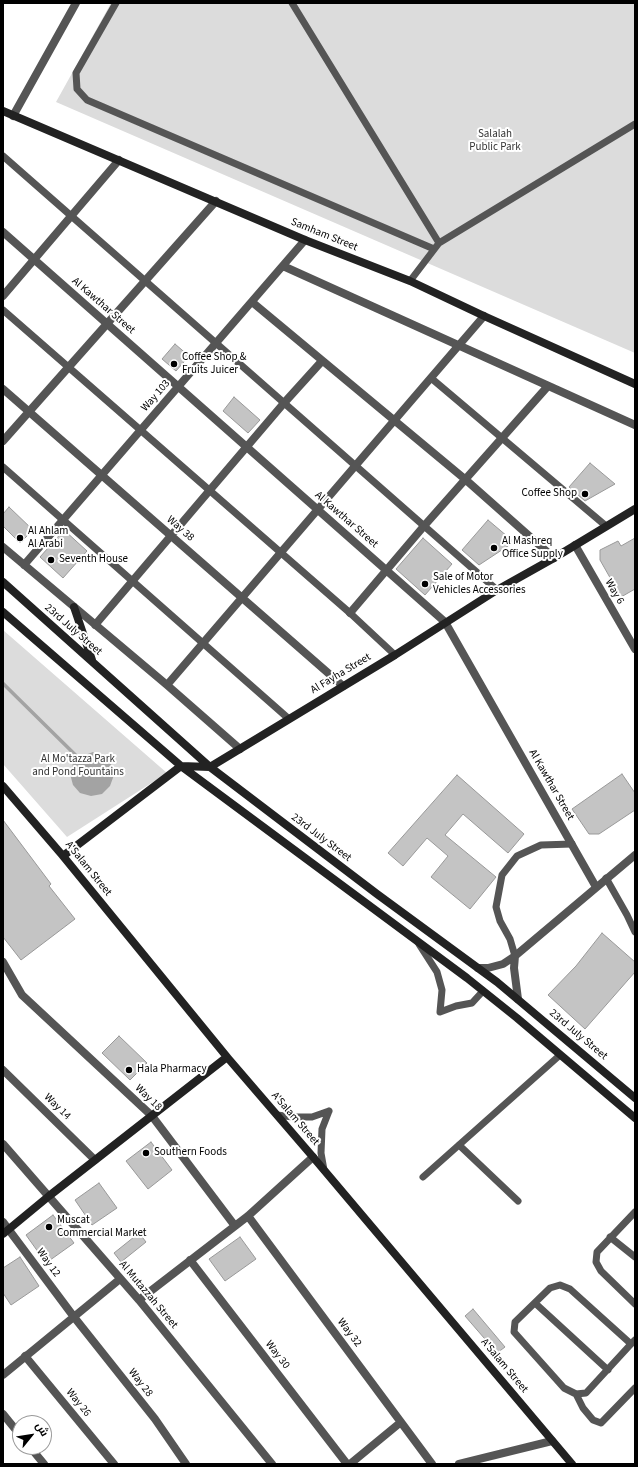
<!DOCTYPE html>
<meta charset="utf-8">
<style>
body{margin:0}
#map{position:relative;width:638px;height:1467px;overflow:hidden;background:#fff;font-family:"Source Sans 3",Cairo,sans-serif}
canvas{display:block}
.frame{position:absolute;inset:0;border:4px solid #000;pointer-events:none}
.north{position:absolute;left:12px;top:1415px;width:40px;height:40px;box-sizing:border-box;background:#fff;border:1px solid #999;border-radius:50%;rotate:60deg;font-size:11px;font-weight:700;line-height:16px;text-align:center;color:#000}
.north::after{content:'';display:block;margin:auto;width:14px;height:18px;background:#000;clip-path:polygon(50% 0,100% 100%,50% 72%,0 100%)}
</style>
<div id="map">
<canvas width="638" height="1467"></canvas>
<div class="frame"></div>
<div class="north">ش</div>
</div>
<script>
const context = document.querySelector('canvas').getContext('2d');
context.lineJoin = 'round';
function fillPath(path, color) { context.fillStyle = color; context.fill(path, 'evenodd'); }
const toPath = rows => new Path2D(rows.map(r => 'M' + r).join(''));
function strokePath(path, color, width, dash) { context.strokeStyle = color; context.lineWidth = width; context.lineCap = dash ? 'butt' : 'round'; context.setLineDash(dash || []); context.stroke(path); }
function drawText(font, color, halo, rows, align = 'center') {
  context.font = font + ' "Source Sans 3",sans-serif'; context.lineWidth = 4; context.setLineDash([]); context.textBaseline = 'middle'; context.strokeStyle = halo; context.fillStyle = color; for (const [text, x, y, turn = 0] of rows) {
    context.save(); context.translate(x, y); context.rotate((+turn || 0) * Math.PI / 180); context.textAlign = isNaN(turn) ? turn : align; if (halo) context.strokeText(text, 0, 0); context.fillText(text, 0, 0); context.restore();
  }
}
fillPath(toPath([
 [111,3,635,3,635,353,56,102],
 [3,630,167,773,67,837,3,764]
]), '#dcdcdc');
fillPath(toPath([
 [3,681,80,757,93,752,103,756,111,764,114,775,110,786,102,794,91,796,80,793,73,785,70,774,73,763,77,759,3,686]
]), '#a3a3a3');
const building = toPath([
 [175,344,189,356,176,371,162,359,175,344],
 [234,397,260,420,248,433,223,411,234,397],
 [590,463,615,484,585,501,569,487,590,463],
 [9,507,33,530,20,543,3,526,3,514,9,507],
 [488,520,514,542,479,565,462,550,488,520],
 [64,530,87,551,63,578,40,557,64,530],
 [423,538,452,564,425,595,396,569,423,538],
 [635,538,635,589,621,597,600,560,600,550,618,541,621,546,635,538],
 [622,774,635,793,635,810,599,834,589,834,572,809,622,774],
 [457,775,524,834,508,853,463,814,445,835,496,877,470,909,431,877,448,856,427,838,403,866,388,853,457,775],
 [3,820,51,884,49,886,75,919,21,960,3,937,3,820],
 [602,933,635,962,635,972,585,1029,548,995,576,966,602,933],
 [119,1036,147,1063,130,1080,102,1053,119,1036],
 [151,1142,172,1170,148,1189,126,1161,151,1142],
 [99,1183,117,1208,92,1225,75,1200,99,1183],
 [53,1215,74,1243,46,1263,26,1235,53,1215],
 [139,1233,146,1242,121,1262,114,1253,139,1233],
 [240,1237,256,1259,225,1281,209,1259,240,1237],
 [20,1257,39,1286,11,1305,3,1293,3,1268,20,1257],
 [473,1309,505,1347,497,1353,465,1316,473,1309]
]);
fillPath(building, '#c4c4c4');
strokePath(building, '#999', 1);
strokePath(toPath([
 [116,3,76,73,77,89,87,100,434,249],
 [292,3,439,243],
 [3,156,497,590],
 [410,281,439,243,635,124],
 [3,310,350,613,395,655],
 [431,378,606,526],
 [3,467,289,719],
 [606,878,627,915,635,932],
 [419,944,437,972,442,990,440,1012,456,1006,472,1003,483,991],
 [515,956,510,939,500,921,496,907,502,875,517,856,541,845,572,844],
 [277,1115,293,1117,312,1117,329,1111],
 [459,1145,518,1201],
 [324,1170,321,1153,322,1129,329,1111],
 [423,1177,560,1055],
 [635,1212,597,1252,596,1262,601,1271,635,1304],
 [610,1237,635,1257],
 [535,1303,608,1370],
 [631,1344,570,1289,560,1285,550,1288,515,1322,514,1332,564,1388,576,1394,586,1393,631,1344,635,1340],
 [576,1394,583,1408,593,1420,601,1423,635,1388]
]), '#555', 7);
strokePath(toPath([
 [13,116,76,3],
 [3,232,445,622,596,887],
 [283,266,635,425],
 [3,296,119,160],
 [252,302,466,480,554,558],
 [3,389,343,686],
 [3,441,216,201],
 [575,545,635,649],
 [3,547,167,685,240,749],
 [24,565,305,240],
 [350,613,424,526,548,386],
 [95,625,284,403,322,361],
 [167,685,484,316],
 [515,956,514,968,518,999],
 [3,962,22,995,152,1116,235,1226],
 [478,968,488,968,503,964,515,956,635,855],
 [3,1070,95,1160],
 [3,1144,139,1300,272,1464],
 [248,1216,432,1464],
 [3,1222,74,1317,155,1419,186,1464],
 [190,1260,347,1464],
 [139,1300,248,1216,313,1157],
 [25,1356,114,1464],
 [3,1375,120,1279],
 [3,1414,20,1435],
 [30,1447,44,1464],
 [350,1464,401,1422],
 [459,1464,552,1441]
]), '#555', 8);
strokePath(toPath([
 [3,111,305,240,410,281,484,316,635,384],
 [3,582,210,767,377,894,497,982,635,1098],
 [74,607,92,660],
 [3,612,181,766,467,978,517,1018,635,1118],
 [3,786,63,856,227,1057,313,1157,572,1464],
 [63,856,181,766,210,767,395,655,497,590,554,558,635,509],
 [3,1234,49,1196,227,1057]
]), '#222', 8);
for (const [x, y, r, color] of [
 [174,364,4,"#000"],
 [585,494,4,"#000"],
 [20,538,4,"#000"],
 [494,548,4,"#000"],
 [51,560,4,"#000"],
 [425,584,4,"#000"],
 [129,1070,4,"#000"],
 [146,1153,4,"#000"],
 [49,1227,4,"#000"]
]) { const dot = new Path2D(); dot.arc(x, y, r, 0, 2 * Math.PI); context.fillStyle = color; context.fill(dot); strokePath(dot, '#fff', 1.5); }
drawText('11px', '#333', '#fff', [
 ["Salalah",495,135],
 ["Public Park",495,148],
 ["Al Mo'tazza Park",78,760],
 ["and Pond Fountains",78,773]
]);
drawText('11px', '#000', '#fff', [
 ["Samham Street",324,235,22],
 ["Al Kawthar Street",103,306,41],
 ["Way 103",156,396,-49],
 ["Al Kawthar Street",346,520,41],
 ["Way 38",180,529,41],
 ["Way 6",614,592,60],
 ["23rd July Street",73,630,41],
 ["Al Fayha Street",341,674,-31],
 ["Al Kawthar Street",551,785,60],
 ["23rd July Street",321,838,37],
 ["A'Salam Street",88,869,51],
 ["23rd July Street",578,1035,40],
 ["Way 18",148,1098,44],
 ["Way 14",57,1107,44],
 ["A'Salam Street",295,1119,49],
 ["Way 12",48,1263,54],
 ["Al Mutazzah Street",148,1295,50],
 ["Way 32",349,1333,53],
 ["Way 30",277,1355,52],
 ["A'Salam Street",504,1366,50],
 ["Way 28",140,1383,52],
 ["Way 26",78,1403,51]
]);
drawText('11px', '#000', '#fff', [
 ["Coffee Shop &",182,358],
 ["Fruits Juicer",182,371],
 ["Coffee Shop",577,494,"right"],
 ["Al Ahlam",28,532],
 ["Al Arabi",28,545],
 ["Al Mashreq",502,542],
 ["Office Supply",502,555],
 ["Seventh House",59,560],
 ["Sale of Motor",433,578],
 ["Vehicles Accessories",433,591],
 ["Hala Pharmacy",137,1070],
 ["Southern Foods",154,1153],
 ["Muscat",57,1221],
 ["Commercial Market",57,1234]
], 'left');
</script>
